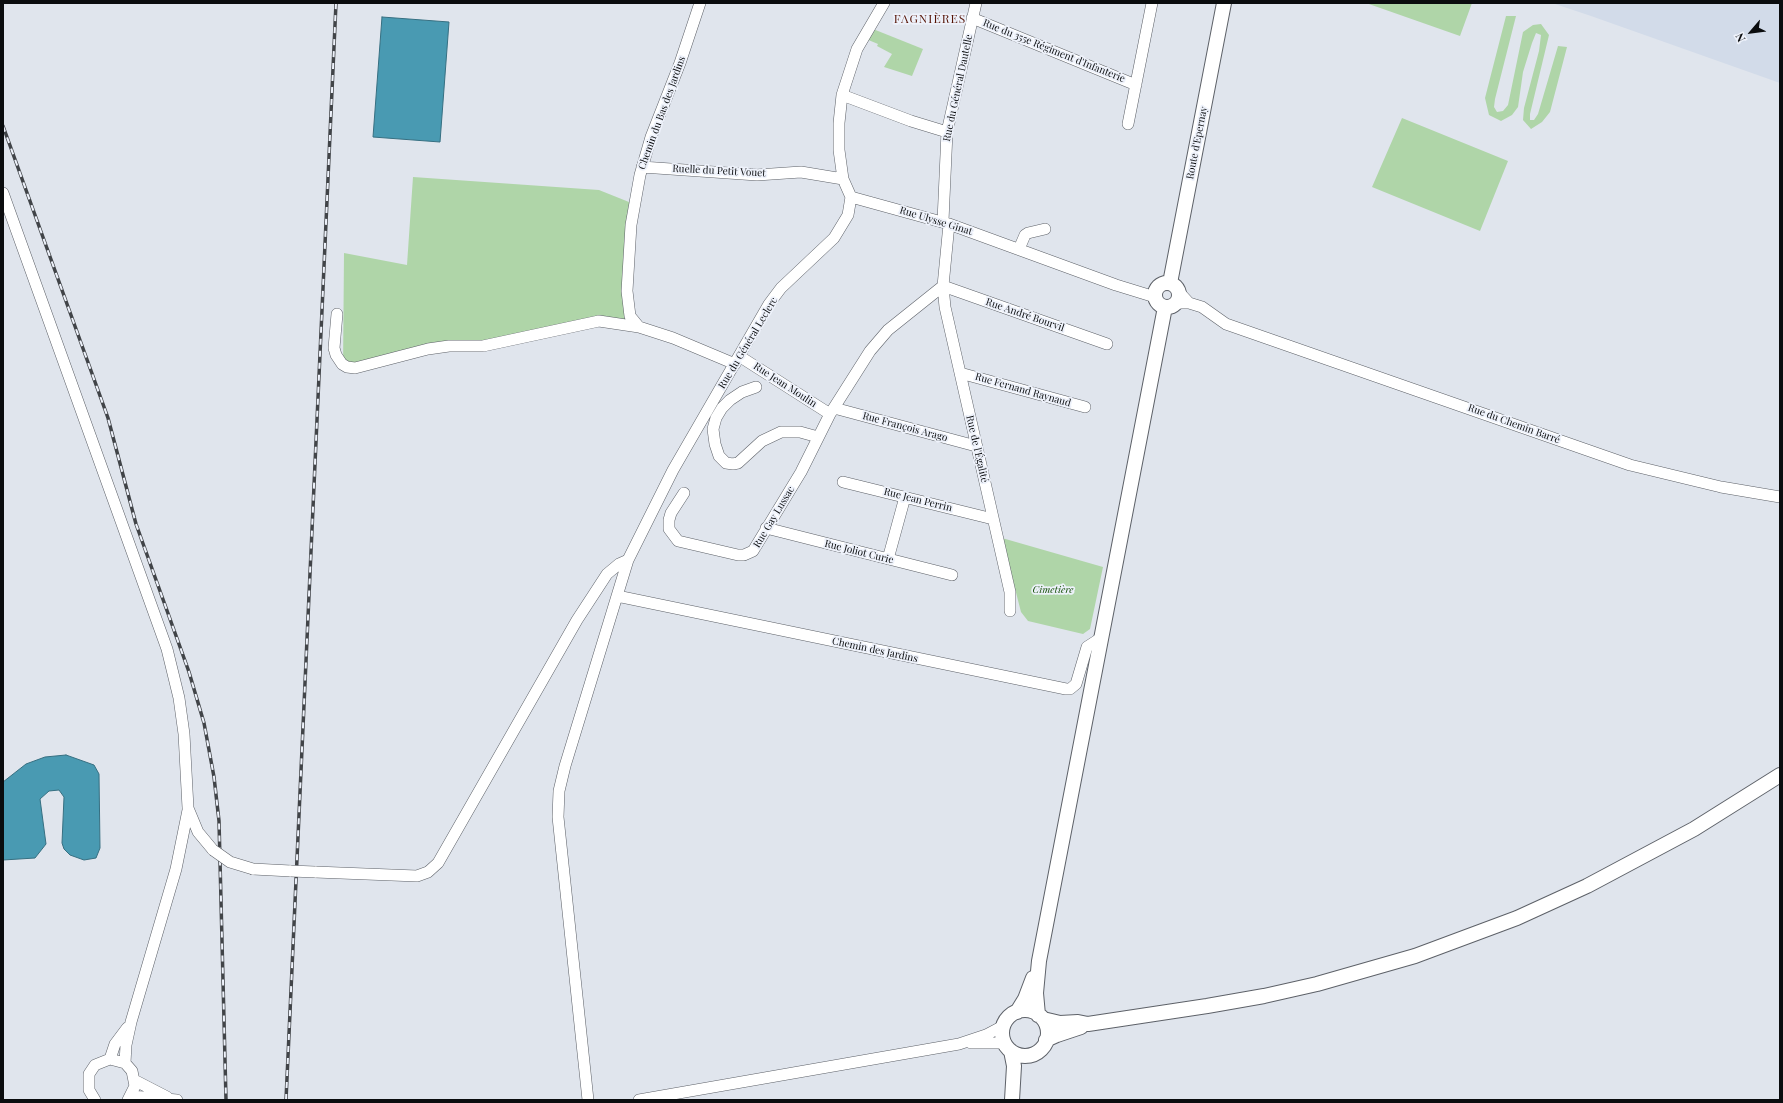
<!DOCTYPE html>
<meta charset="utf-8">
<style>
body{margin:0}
#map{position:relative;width:1783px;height:1103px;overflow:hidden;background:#e0e5ed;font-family:"Playfair Display",serif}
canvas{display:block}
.frame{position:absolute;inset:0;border:4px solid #0a0c0e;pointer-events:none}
.north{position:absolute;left:1731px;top:12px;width:40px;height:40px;-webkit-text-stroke:3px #eef2fb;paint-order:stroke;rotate:242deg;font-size:11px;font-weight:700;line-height:16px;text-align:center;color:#0a0c0e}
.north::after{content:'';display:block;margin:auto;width:14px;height:18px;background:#0a0c0e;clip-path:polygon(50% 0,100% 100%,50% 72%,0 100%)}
</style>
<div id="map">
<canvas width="1783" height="1103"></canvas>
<div class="frame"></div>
<div class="north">N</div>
</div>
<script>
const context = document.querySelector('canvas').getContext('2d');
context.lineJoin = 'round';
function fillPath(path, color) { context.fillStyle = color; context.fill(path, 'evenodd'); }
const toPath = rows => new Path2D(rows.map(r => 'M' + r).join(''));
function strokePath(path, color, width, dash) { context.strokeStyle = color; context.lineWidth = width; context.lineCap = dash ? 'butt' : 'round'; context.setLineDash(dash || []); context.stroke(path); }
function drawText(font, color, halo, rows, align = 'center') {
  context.font = font + ' "Playfair Display",serif'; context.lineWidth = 3.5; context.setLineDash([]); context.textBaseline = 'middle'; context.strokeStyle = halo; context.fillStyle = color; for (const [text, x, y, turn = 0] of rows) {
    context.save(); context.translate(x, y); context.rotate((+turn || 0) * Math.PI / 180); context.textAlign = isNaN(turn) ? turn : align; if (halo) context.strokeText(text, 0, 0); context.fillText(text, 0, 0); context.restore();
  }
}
fillPath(toPath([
 [1552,3,1780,3,1780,83,1591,16]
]), '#d2dbe9');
fillPath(toPath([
 [1366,3,1472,3,1460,36],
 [1506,16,1516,16,1495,99,1494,107,1497,112,1503,111,1508,105,1523,32,1533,25,1541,24,1549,35,1530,114,1530,120,1534,120,1538,114,1558,46,1567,47,1550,112,1542,122,1531,129,1523,120,1524,108,1539,51,1541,35,1536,33,1532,43,1523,72,1518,107,1512,115,1501,121,1489,115,1485,98],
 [873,29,923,49,912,76,884,67,892,54,877,46,878,44,866,39],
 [1402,118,1508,161,1480,231,1372,187],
 [413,177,599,190,629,202,632,319,394,358,343,371,344,253,407,265],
 [1002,538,1103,567,1090,629,1083,634,1028,621,1021,612]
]), '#afd5a8');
const water = toPath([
 [382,17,449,22,440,142,373,137,382,17],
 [66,755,94,765,99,774,100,848,96,858,84,860,70,855,64,849,62,843,64,797,59,790,49,791,40,799,46,844,35,858,3,860,3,782,26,764,45,757,66,755]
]);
fillPath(water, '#499ab2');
strokePath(water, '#366f81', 1);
const minor = toPath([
 [972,18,1136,85],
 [842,95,911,121,947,132],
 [1128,124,1152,3],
 [642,167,757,175,801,172,843,179],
 [3,193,167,649,179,698,184,734,188,808,198,832,213,850],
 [851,197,949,224,1116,285,1155,297],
 [943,221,947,132,976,3],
 [1019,249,1025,235,1028,233,1045,229],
 [1176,303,1189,303,1179,292],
 [1189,303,1202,307,1226,324,1630,465,1721,487,1780,497],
 [337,314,334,348,336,355,342,364,347,367,355,368,428,349,449,346,483,346,599,321,639,327,673,338,735,364],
 [639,327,630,316,627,291,631,225,640,175,651,137,680,63,700,3],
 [739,356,830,414],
 [960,373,1085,407],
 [756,387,742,392,730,400,722,408,716,418,713,429,715,444,719,456,726,463,733,464,738,463,762,441,781,432,800,432,818,437],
 [834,408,976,446],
 [843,482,993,519],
 [684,493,671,513,669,520,669,529,678,541,738,555,744,555,753,551,801,472,830,414,870,351,888,330,943,286,949,224],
 [766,528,952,575],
 [888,559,905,497],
 [617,596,1066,689,1070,689,1076,684,1087,647,1101,638],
 [1010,611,1010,592,945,307,943,286,1107,344],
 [253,869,291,871],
 [315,872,417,876,428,872,438,863,577,620,607,574,619,564,628,560],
 [971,1043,1004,1043],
 [110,1059,115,1044,127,1028],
 [125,1063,126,1045,131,1022,176,869,188,810],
 [136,1081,167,1097],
 [132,1096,177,1100],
 [95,1100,89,1090,89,1074,95,1065,110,1059,125,1063,132,1071,135,1086,128,1100],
 [588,1100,558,817,559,791,565,766,628,560,673,470,769,304,781,288,834,238,848,215,851,197,843,179,839,150,839,123,842,95,857,49,884,3],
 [639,1100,959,1044,986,1035,1003,1026]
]);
const major = toPath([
 '1155 295a12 12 0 1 1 24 0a12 12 0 1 1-24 0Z',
 [1170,283,1224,3],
 '1002 1033a23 23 0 1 1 46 0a23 23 0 1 1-46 0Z',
 [1017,1012,1025,999,1033,978],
 [1038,1015,1036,993,1039,961,1165,307],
 [1043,1019,1060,1023,1078,1022,1088,1024,1207,1006,1264,996,1317,984,1415,956,1517,918,1587,886,1694,829,1780,775],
 [1046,1040,1057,1035,1081,1027],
 [1011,1051,1014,1066,1012,1100]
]);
strokePath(minor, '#5d6168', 12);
strokePath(major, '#5d6168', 16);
strokePath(minor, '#fff', 11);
strokePath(major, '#fff', 14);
const rail = toPath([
 [3,126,108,418,136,524,189,672,204,723,214,777,219,821,226,1100],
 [286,1100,336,3]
]);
strokePath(rail, '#414448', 3.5);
strokePath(rail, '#eef2fb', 2, [6]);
const minorBridge = toPath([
 [213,850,230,862,253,869],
 [291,871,315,872]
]);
strokePath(minorBridge, '#5d6168', 12, []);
strokePath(minorBridge, '#fff', 11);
drawText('10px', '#0a0c0e', '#eef2fb', [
 ["Rue du 355e Régiment d'Infanterie",1054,51,22],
 ["Rue du Général Dautelle",958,88,-78],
 ["Chemin du Bas des Jardins",662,113,-70],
 ["Route d'Epernay",1197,143,-79],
 ["Ruelle du Petit Vouet",719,171,3],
 ["Rue Ulysse Ginat",936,221,17],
 ["Rue André Bourvil",1025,315,19],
 ["Rue du Général Leclerc",748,343,-59],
 ["Rue Jean Moulin",785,385,33],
 ["Rue Fernand Raynaud",1023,390,16],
 ["Rue du Chemin Barré",1514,424,20],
 ["Rue François Arago",905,427,15],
 ["Rue de l'Égalité",977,449,77],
 ["Rue Jean Perrin",918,500,14],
 ["Rue Gay Lussac",774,517,-59],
 ["Rue Joliot Curie",859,552,14],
 ["Chemin des Jardins",875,650,12]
]);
drawText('italic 10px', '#124d05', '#eef2fb', [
 ["Cimetière",1053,590]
]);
context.letterSpacing = '1px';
drawText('12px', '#541203', '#eef2fb', [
 ["FAGNIÈRES",930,19]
]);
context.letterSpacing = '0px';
</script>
